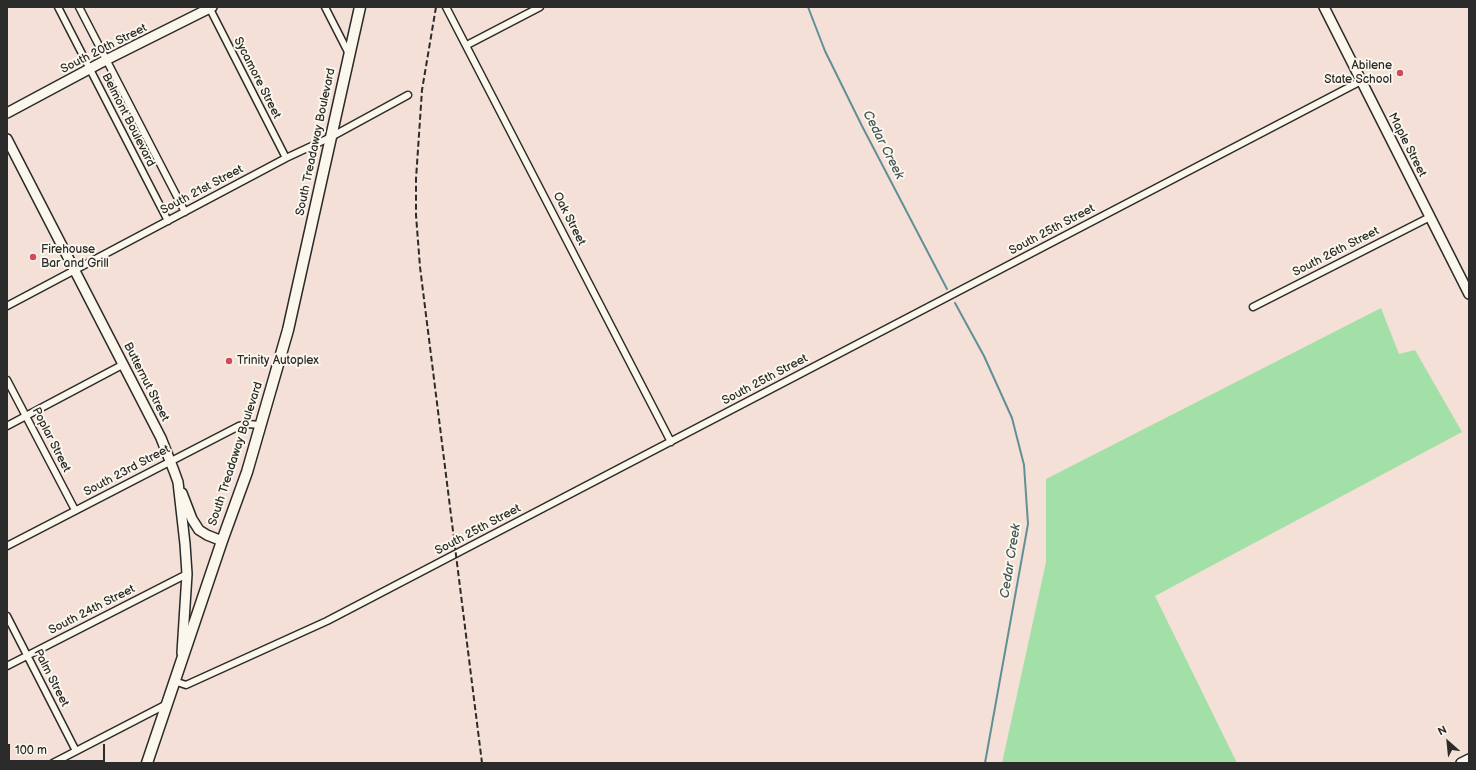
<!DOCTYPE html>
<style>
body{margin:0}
#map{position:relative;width:1476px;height:770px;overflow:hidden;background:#f4e0d6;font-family:"Balsamiq Sans",sans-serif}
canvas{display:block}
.frame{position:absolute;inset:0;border:8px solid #2b2b2b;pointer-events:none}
.north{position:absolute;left:1428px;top:722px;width:40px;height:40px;-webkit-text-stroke:3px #fbf7ec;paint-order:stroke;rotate:333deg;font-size:11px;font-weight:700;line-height:16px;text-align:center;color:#2b2b2b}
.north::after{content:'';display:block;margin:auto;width:14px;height:18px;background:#2b2b2b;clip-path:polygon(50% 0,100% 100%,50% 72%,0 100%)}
.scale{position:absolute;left:8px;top:744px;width:97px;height:18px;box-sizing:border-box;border:2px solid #2b2b2b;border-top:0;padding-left:5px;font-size:12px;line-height:14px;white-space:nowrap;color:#2b2b2b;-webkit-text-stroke:3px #fbf7ec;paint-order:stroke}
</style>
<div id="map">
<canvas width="1476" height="770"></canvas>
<div class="frame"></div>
<div class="north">N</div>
<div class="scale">100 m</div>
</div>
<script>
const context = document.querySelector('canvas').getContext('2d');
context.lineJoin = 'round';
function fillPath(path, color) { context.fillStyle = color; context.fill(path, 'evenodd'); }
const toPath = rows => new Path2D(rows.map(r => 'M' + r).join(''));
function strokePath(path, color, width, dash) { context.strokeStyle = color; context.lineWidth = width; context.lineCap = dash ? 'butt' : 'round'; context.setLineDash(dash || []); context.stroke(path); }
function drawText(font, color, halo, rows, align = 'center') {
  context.font = font + ' "Balsamiq Sans",sans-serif'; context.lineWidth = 4; context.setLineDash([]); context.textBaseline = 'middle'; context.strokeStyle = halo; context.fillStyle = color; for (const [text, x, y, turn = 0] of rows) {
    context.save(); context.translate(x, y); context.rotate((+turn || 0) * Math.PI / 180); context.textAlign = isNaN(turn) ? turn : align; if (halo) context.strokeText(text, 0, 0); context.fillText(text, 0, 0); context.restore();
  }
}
fillPath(toPath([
 [1381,308,1399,354,1415,350,1462,432,1155,596,1237,763,1002,763,1046,562,1046,479]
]), '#a3e0a7');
strokePath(toPath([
 [808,7,825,51,862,126,947,289],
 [955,303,984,356,1012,418,1024,465,1028,524,985,763]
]), '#609096', 2);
const street = toPath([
 [58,7,168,221],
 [79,7,185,212],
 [209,7,286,158],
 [325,7,349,54],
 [446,7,671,442],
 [467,45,540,7],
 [7,306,286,158,331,137,408,95],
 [1253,307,1430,217],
 [7,380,75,510],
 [7,426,124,364],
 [7,546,239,426,248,424,260,425],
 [7,616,76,751],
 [7,666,187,574],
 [174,681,186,685,327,621,1361,81],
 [53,763,167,704]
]);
const secondary = toPath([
 [1324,7,1469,294],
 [7,113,106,60,212,7],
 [7,139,161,438,174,471,178,482,185,544,187,574,182,653],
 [182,493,192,519,199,530,207,535,222,541],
 [1461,763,1469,759]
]);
const primary = toPath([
 [147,763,222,541,247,472,288,330,360,7]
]);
strokePath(street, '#2b2b2b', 9);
strokePath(secondary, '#2b2b2b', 12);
strokePath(primary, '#2b2b2b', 13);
strokePath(street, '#fbf7ec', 6);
strokePath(secondary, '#fbf7ec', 9);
strokePath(primary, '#fbf7ec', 10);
strokePath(toPath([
 [436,7,422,90,416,179,416,215,420,267,482,763]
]), '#2b2b2b', 2, [6, 3]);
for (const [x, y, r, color] of [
 [1400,73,4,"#d1495b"],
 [33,257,4,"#d1495b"],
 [229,361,4,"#d1495b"]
]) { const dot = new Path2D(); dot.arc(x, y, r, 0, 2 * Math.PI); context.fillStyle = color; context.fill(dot); strokePath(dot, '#fbf7ec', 1.5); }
drawText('12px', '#2b2b2b', '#fbf7ec', [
 ["South 20th Street",104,49,-27],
 ["Sycamore Street",257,78,63],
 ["Belmont Boulevard",128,120,63],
 ["South Treadaway Boulevard",316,142,-78],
 ["Maple Street",1407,145,63],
 ["South 21st Street",202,190,-28],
 ["Oak Street",569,219,63],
 ["South 25th Street",1052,230,-28],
 ["South 26th Street",1336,252,-27],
 ["South 25th Street",765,380,-28],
 ["Butternut Street",146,382,63],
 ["Poplar Street",51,440,63],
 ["South Treadaway Boulevard",236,454,-72],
 ["South 23rd Street",127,471,-28],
 ["South 25th Street",478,530,-28],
 ["South 24th Street",92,610,-27],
 ["Palm Street",51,678,63]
]);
drawText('12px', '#2b2b2b', '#fbf7ec', [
 ["Abilene",1392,66,"right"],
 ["State School",1392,80,"right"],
 ["Firehouse",41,250],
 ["Bar and Grill",41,264],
 ["Trinity Autoplex",237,361]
], 'left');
drawText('italic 13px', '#415558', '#fbf7ec', [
 ["Cedar Creek",883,145,63],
 ["Cedar Creek",1011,561,-81]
]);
</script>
